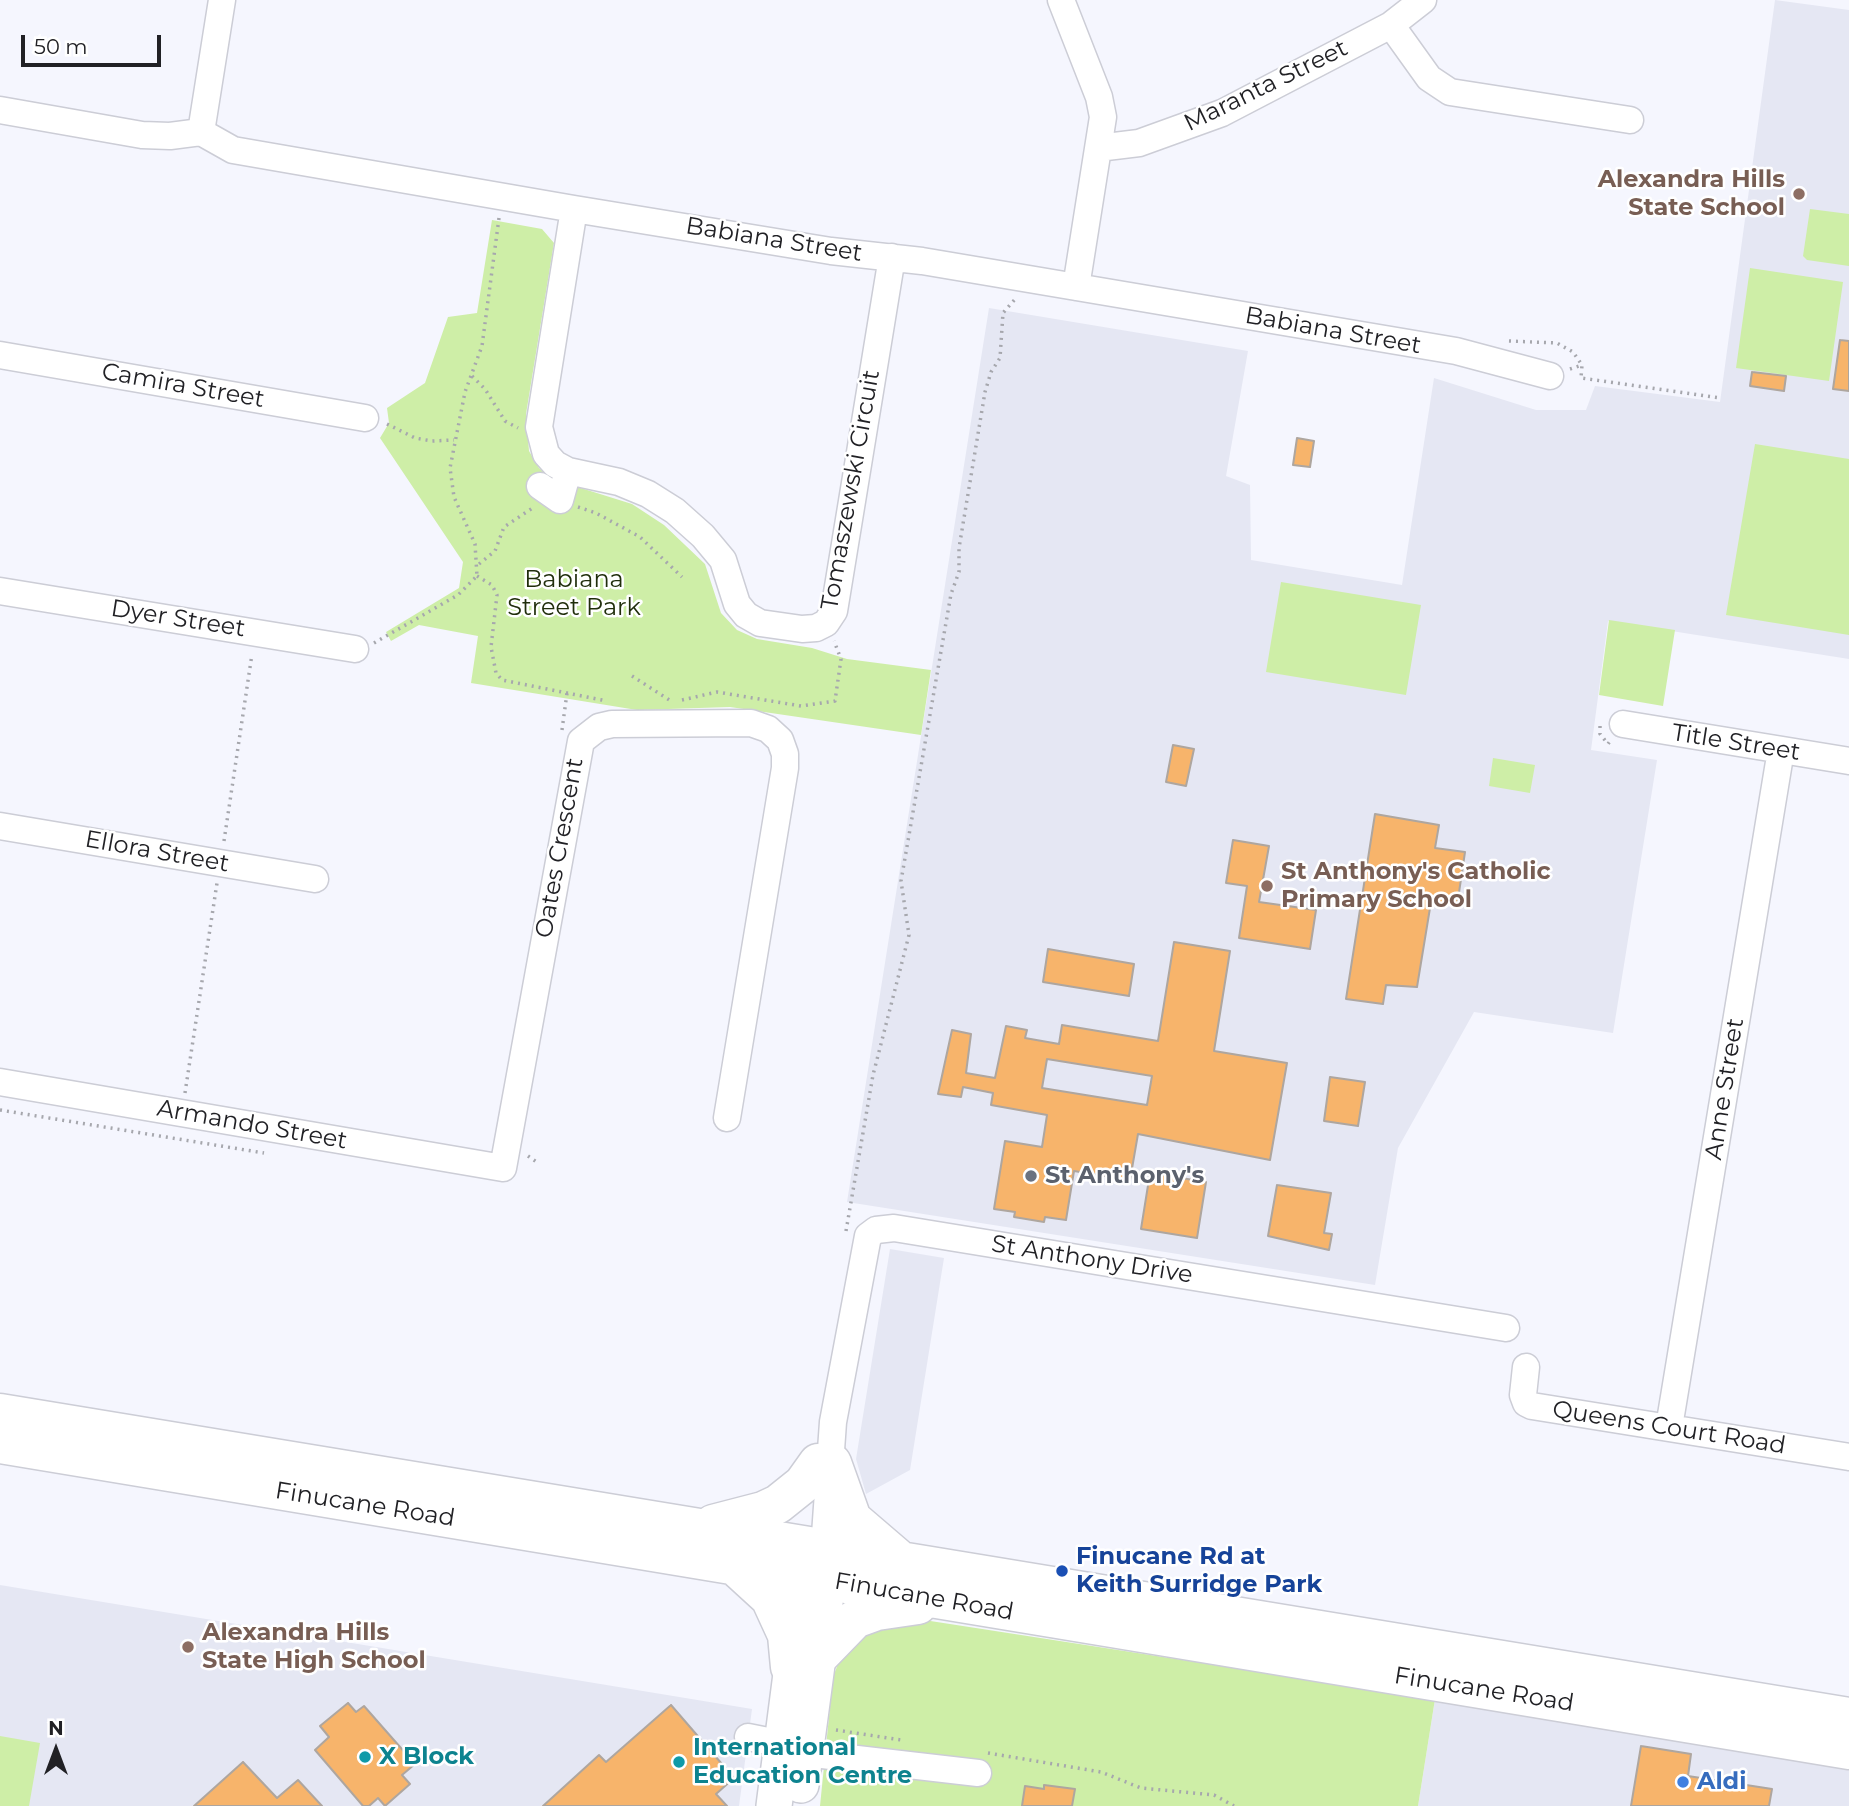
<!DOCTYPE html>
<style>
body{margin:0}
#map{position:relative;width:1849px;height:1806px;overflow:hidden;background:#f5f6fe;font-family:Montserrat,sans-serif}
canvas{display:block}
.north{position:absolute;left:21px;top:1715px;width:70px;height:70px;-webkit-text-stroke:5px #fff;paint-order:stroke;rotate:0deg;font-size:19px;font-weight:700;line-height:28px;text-align:center;color:#212125}
.north::after{content:'';display:block;margin:auto;width:24px;height:32px;background:#212125;clip-path:polygon(50% 0,100% 100%,50% 72%,0 100%)}
.scale{position:absolute;left:21px;top:35px;width:140px;height:32px;box-sizing:border-box;border:4px solid #212125;border-top:0;padding-left:9px;font-size:21px;line-height:24px;white-space:nowrap;color:#212125;-webkit-text-stroke:5px #fff;paint-order:stroke}
</style>
<div id="map">
<canvas width="1849" height="1806"></canvas>
<div class="north">N</div>
<div class="scale">50 m</div>
</div>
<script>
const context = document.querySelector('canvas').getContext('2d');
context.lineJoin = 'round';
function fillPath(path, color) { context.fillStyle = color; context.fill(path, 'evenodd'); }
const toPath = rows => new Path2D(rows.map(r => 'M' + r).join(''));
function strokePath(path, color, width, dash) { context.strokeStyle = color; context.lineWidth = width; context.lineCap = dash ? 'butt' : 'round'; context.setLineDash(dash || []); context.stroke(path); }
function drawText(font, color, halo, rows, align = 'center') {
  context.font = font + ' Montserrat,sans-serif'; context.lineWidth = 5; context.setLineDash([]); context.textBaseline = 'middle'; context.strokeStyle = halo; context.fillStyle = color; for (const [text, x, y, turn = 0] of rows) {
    context.save(); context.translate(x, y); context.rotate((+turn || 0) * Math.PI / 180); context.textAlign = isNaN(turn) ? turn : align; if (halo) context.strokeText(text, 0, 0); context.fillText(text, 0, 0); context.restore();
  }
}
fillPath(toPath([
 [1775,0,1849,10,1849,659,1608,621,1591,750,1657,760,1613,1033,1474,1012,1398,1148,1375,1285,847,1202,989,308,1248,351,1226,476,1250,485,1251,560,1402,585,1434,378,1536,410,1586,410,1595,386,1720,402],
 [890,1249,944,1258,910,1470,866,1494,856,1459],
 [0,1585,752,1709,739,1806,0,1806],
 [1435,1699,1849,1769,1849,1806,1418,1806]
]), '#e5e7f3');
fillPath(toPath([
 [1810,209,1849,214,1849,266,1807,260,1803,256],
 [492,220,542,229,554,243,526,414,529,451,539,468,552,479,632,504,664,525,705,564,721,613,737,630,757,639,812,648,847,659,931,670,921,735,730,707,637,710,471,683,478,636,419,625,391,641,386,632,459,588,463,562,380,438,389,423,387,408,425,383,448,317,477,313],
 [1750,268,1843,282,1829,381,1736,368],
 [1755,444,1849,459,1849,635,1726,615],
 [1281,582,1421,605,1406,695,1266,672],
 [1609,620,1675,630,1663,706,1599,695],
 [1493,758,1535,765,1530,793,1489,786],
 [911,1618,1435,1699,1418,1806,820,1806,833,1677,843,1651,862,1635],
 [0,1736,40,1743,29,1806,0,1806]
]), '#ceeea7');
const building = toPath([
 [1840,340,1849,341,1849,391,1833,389,1840,340],
 [1752,372,1786,376,1784,391,1750,386,1752,372],
 [1297,438,1314,441,1310,467,1293,465,1297,438],
 [1173,745,1194,749,1186,786,1166,782,1173,745],
 [1375,814,1439,825,1435,848,1465,852,1457,906,1431,902,1417,987,1386,985,1383,1004,1346,999,1375,814],
 [1233,840,1269,846,1259,902,1316,910,1310,949,1239,938,1247,886,1226,883,1233,840],
 [1174,942,1230,951,1214,1051,1287,1063,1270,1160,1138,1134,1130,1180,1074,1171,1066,1220,1045,1217,1044,1222,1014,1217,1015,1212,994,1209,1005,1141,1042,1147,1047,1115,991,1105,993,1093,963,1087,961,1097,938,1094,952,1030,971,1034,966,1073,995,1078,1006,1026,1027,1030,1025,1038,1059,1044,1062,1025,1158,1041,1174,942],
 [1047,1059,1152,1076,1147,1105,1042,1088,1047,1059],
 [1048,949,1134,964,1129,996,1043,982,1048,949],
 [1330,1077,1365,1082,1358,1126,1324,1121,1330,1077],
 [1150,1173,1206,1182,1197,1238,1141,1229,1150,1173],
 [1277,1185,1331,1193,1324,1233,1332,1234,1329,1250,1268,1236,1277,1185],
 [348,1703,356,1712,364,1706,415,1764,402,1775,410,1784,385,1806,378,1798,369,1806,363,1806,315,1750,329,1737,320,1726,348,1703],
 [671,1705,734,1778,716,1794,727,1806,543,1806,599,1755,606,1762,671,1705],
 [1641,1746,1691,1754,1688,1776,1772,1789,1769,1806,1631,1806,1641,1746],
 [243,1762,277,1798,298,1780,322,1806,194,1806,243,1762],
 [1044,1785,1075,1789,1072,1806,1022,1806,1025,1786,1044,1789,1044,1785]
]);
fillPath(building, '#f7b46b');
strokePath(building, '#aea69f', 2);
const minor = toPath([
 [1061,0,1099,97,1103,117,1076,287],
 [1391,25,1429,78,1450,92,1630,120],
 [0,110,142,135,170,136,201,132,233,150,574,209,831,251,922,261,1456,351,1550,376],
 [201,132,222,0],
 [1098,148,1139,143,1222,113,1391,25,1423,0],
 [574,209,539,427,546,454,555,464,568,471,619,482,648,494,675,511,703,536,723,560,737,604,746,615,760,623,802,629,816,628,826,623,834,611,892,257],
 [0,355,365,418],
 [540,486,560,500,568,471],
 [0,591,355,649],
 [1623,724,1849,761],
 [0,826,315,879],
 [0,1082,503,1168,581,741,599,727,612,724,751,723,768,729,780,740,785,754,785,768,727,1118],
 [1526,1367,1523,1395,1526,1403,1532,1406,1849,1457],
 [1669,1427,1781,750],
 [824,1549,833,1422,868,1236,876,1230,894,1228,1506,1328],
 [748,1737,783,1744],
 [805,1753,978,1773]
]);
const major = toPath([
 [801,1785,825,1605,824,1552],
 [774,1806,807,1550]
]);
const highway = toPath([
 [0,1413,1849,1717],
 [0,1444,1849,1750],
 [832,1463,852,1519,901,1561],
 [713,1524,763,1511,778,1504,803,1484,818,1463],
 [735,1566,770,1598,787,1635,790,1667],
 [820,1655,855,1619,877,1611,918,1605]
]);
strokePath(minor, '#cccdd6', 29);
strokePath(major, '#cccdd6', 38);
strokePath(highway, '#cccdd6', 41);
strokePath(toPath([
 [1509,341,1557,343,1573,352,1582,365],
 [1570,369,1582,365,1581,378,1720,398],
 [472,376,485,389,505,421,518,428],
 [387,424,415,438,432,441,454,440],
 [578,507,596,513,640,537,682,577],
 [479,564,495,551,504,527,534,507],
 [477,576,492,585,497,595,491,647,496,673,502,680,607,701],
 [374,643,458,595,477,576,475,544,454,497,450,468,465,392,482,346,499,218],
 [632,676,671,701],
 [682,700,717,692,801,706,835,701,841,659,834,641],
 [1600,726,1600,734,1608,744,1610,741],
 [562,730,567,693],
 [224,841,252,654],
 [185,1093,217,883],
 [0,1110,264,1153],
 [528,1156,538,1163],
 [846,1231,873,1075,909,935,901,881,951,594,959,572,959,548,985,392,991,372,1000,358,1003,313,1017,297],
 [836,1730,901,1740],
 [988,1753,1101,1772,1141,1788,1214,1795,1234,1806]
]), '#a6a7ad', 3.5, [2, 5]);
strokePath(minor, '#fff', 26);
strokePath(major, '#fff', 35);
strokePath(highway, '#fff', 38);
for (const [x, y, r, color] of [
 [1799,194,7,"#8d6e63"],
 [1267,886,7,"#8d6e63"],
 [1031,1176,7,"#6b7280"],
 [1062,1571,7,"#1a4fb4"],
 [188,1647,7,"#8d6e63"],
 [365,1757,7,"#0f9aa8"],
 [679,1762,7,"#0f9aa8"],
 [1683,1782,7,"#3f7fe0"]
]) { const dot = new Path2D(); dot.arc(x, y, r, 0, 2 * Math.PI); context.fillStyle = color; context.fill(dot); strokePath(dot, '#fff', 2.5); }
drawText('24px', '#212125', '#fff', [
 ["Maranta Street",1266,86,-26],
 ["Babiana Street",774,240,9],
 ["Babiana Street",1333,331,10],
 ["Camira Street",183,386,10],
 ["Tomaszewski Circuit",851,490,-80],
 ["Dyer Street",178,619,9],
 ["Title Street",1736,743,9],
 ["Oates Crescent",560,848,-80],
 ["Ellora Street",157,852,10],
 ["Anne Street",1725,1089,-81],
 ["Armando Street",252,1125,10],
 ["St Anthony Drive",1092,1260,9],
 ["Queens Court Road",1669,1428,9],
 ["Finucane Road",365,1505,9],
 ["Finucane Road",924,1597,10],
 ["Finucane Road",1484,1690,9]
]);
drawText('bold 24px', '#785e54', '#fff', [
 ["Alexandra Hills",1785,180,"right"],
 ["State School",1785,208,"right"],
 ["St Anthony's Catholic",1281,872],
 ["Primary School",1281,900],
 ["Alexandra Hills",202,1633],
 ["State High School",202,1661]
], 'left');
drawText('24px', '#202e0b', '#fff', [
 ["Babiana",574,580],
 ["Street Park",574,608]
]);
drawText('bold 24px', '#5b616d', '#fff', [
 ["St Anthony's",1045,1176]
], 'left');
drawText('bold 24px', '#164399', '#fff', [
 ["Finucane Rd at",1076,1557],
 ["Keith Surridge Park",1076,1585]
], 'left');
drawText('bold 24px', '#0d838f', '#fff', [
 ["International",693,1748],
 ["Education Centre",693,1776],
 ["X Block",379,1757]
], 'left');
drawText('bold 24px', '#366cbe', '#fff', [
 ["Aldi",1697,1782]
], 'left');
</script>
